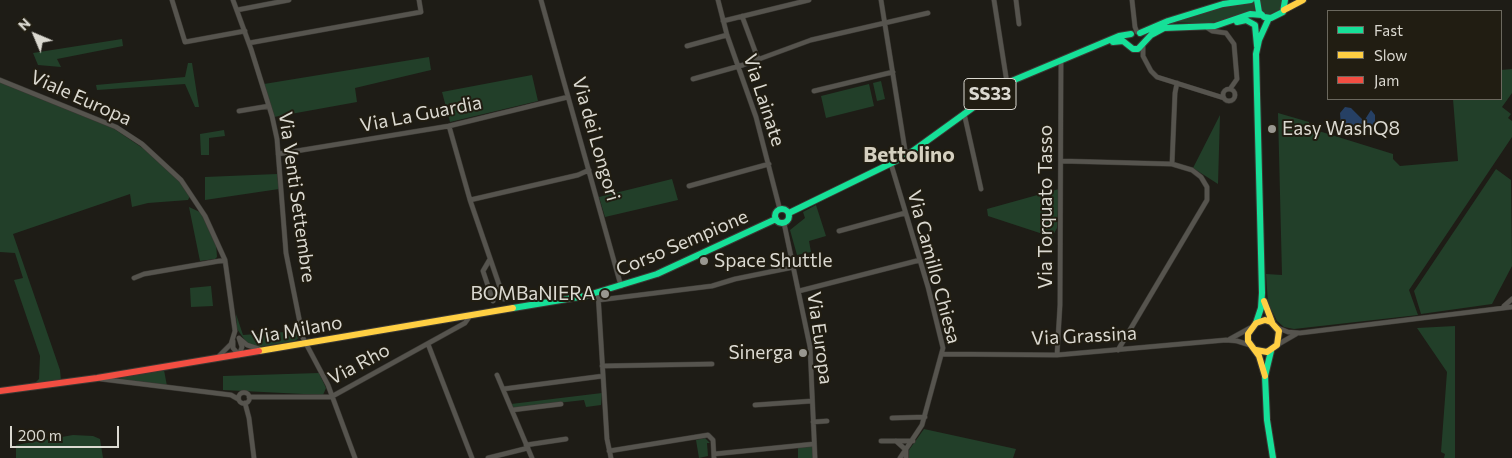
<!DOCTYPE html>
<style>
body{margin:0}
#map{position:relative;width:1512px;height:458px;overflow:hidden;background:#1e1c16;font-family:Commissioner,sans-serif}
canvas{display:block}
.legend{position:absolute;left:1327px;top:10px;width:175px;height:90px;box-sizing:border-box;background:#211d12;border:1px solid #6b685e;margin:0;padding:6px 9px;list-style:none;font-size:15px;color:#dbd9d1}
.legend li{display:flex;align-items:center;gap:10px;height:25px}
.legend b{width:25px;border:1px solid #6b685e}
.north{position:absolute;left:10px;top:10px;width:50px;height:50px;-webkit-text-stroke:4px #211d12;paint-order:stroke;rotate:315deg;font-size:14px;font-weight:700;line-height:20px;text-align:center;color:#dbd9d1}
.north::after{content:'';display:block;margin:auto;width:18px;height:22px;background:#dbd9d1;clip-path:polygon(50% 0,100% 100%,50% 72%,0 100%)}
.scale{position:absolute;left:10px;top:426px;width:109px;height:22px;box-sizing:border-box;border:2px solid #dbd9d1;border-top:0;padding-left:6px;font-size:15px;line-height:18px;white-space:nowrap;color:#dbd9d1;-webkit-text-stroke:4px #211d12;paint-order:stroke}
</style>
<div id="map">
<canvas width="1512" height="458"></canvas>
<ul class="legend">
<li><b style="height:6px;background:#16e098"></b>Fast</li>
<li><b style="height:6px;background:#ffcf43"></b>Slow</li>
<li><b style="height:6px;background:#f24e42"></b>Jam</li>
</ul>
<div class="north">N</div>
<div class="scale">200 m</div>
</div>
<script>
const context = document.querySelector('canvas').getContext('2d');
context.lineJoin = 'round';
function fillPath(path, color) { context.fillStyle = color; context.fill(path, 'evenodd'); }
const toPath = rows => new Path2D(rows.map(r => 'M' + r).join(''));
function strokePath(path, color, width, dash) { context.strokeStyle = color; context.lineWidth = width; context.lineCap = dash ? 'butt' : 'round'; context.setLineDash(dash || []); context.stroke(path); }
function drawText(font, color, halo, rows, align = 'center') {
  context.font = font + ' Commissioner,sans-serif'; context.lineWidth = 4; context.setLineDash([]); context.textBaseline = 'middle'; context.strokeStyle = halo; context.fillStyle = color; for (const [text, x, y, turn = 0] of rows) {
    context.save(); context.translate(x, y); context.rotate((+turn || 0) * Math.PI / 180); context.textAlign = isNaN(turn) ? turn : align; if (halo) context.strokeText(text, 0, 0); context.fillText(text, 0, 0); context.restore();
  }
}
fillPath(toPath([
 [1259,0,1283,0,1282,9,1268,16,1261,11],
 [1254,3,1255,12,1215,24,1169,22,1233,5],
 [122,39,123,46,57,59,61,67,38,65,33,53],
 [429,57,431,70,355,88,357,102,274,117,264,84],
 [188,63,192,63,199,107,195,107,185,84,97,90,96,85,185,77],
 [1512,69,1512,93,1502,107,1511,114,1508,118,1512,121,1512,137,1409,290,1418,315,1294,329,1284,327,1277,321,1268,303,1266,274,1282,275,1278,113,1309,122,1309,128,1393,154,1393,159,1400,166,1458,161,1453,99,1501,99,1501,70],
 [532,75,538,101,450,122,442,92],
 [881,81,885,99,877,101,873,83],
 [0,82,113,128,153,155,175,175,190,196,188,200,148,203,132,207,130,194,13,234,60,370,61,380,35,383,39,379,40,356,14,280,23,278,15,253,0,252],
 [869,84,874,106,826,118,821,96],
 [1220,115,1218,184,1193,168],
 [224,130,225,136,209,138,209,155,201,155,200,134],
 [1496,169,1511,180,1512,266,1492,304,1421,314,1414,291],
 [277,174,279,189,205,200,205,177],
 [672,179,678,200,605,217,599,197],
 [1059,189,1057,228,1052,237,988,216,987,209],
 [816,205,826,236,809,241,811,252,797,255,790,230,805,218,803,212],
 [189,207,202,213,216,243,217,257,215,259,200,261],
 [211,286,213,306,191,307,190,288],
 [236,314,243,335,299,331,300,337,295,341,259,347,247,343,237,329],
 [1455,326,1455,458,1444,458,1445,454,1441,452,1447,372,1417,328],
 [164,370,167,386,120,379,121,377],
 [319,373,326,388,323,395,223,390,223,376],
 [602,393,601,405,586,407,584,400,513,408,511,404],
 [924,429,1016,449,1013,458,909,458,909,450],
 [73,435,93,436,100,439,103,458,16,458,16,445],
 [705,438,710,443,707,443,708,456,699,458,696,440],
 [813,445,813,458,798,458,798,446]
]), '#223f29');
fillPath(toPath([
 [1345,107,1351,108,1364,121,1371,110,1375,115,1375,126,1369,129,1361,126,1341,126,1340,113]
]), '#264064');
const street = toPath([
 [172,0,185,42,245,31],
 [233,0,251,49,272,116,277,139,286,253,303,338,328,385,355,458],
 [541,0,621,286],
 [718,0,727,35,756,117,780,210],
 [881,0,906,156],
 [994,0,1007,83],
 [1016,0,1019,24],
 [1132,0,1135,27,1137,32],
 [237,10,289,0],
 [742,16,758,59],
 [723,21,809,0],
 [1206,27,1212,31,1226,33,1234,44,1237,79,1230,89],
 [249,43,421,12,419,0],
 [687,46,727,35],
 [1143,46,1143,56,1151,71,1157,77,1224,98],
 [693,79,743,65,811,40,928,13],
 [0,80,116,127,142,144,181,180,205,216,225,260,235,331,231,344,219,356],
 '1223 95a6 6 0 1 1 12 0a6 6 0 1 1-12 0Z',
 [814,91,893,72],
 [239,111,269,106],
 [964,113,981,189],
 [449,126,470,200,504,299],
 [278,154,449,126,568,97],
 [1062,161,1172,164,1192,170,1201,177,1207,187,1207,200,1118,350],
 [891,164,928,287,943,348,922,425,900,458],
 [1172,164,1175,93,1177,83],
 [689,186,769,164],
 [470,200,578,175,589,170],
 [784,223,810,347,815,458],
 [839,231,905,213],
 [490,259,483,271,493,301],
 [134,278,144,274,225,260],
 [799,291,920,260],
 [598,293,607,439,611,458],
 [599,300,712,286,735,279,794,267],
 [1504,306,1512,299],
 [1278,328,1288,332,1300,333,1512,307],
 [240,339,247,345,259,349],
 [1230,339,1250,328],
 [233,341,233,348,239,355,242,347,239,338],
 [428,344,472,458],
 [1277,345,1296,334],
 [943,354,1057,355,1226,340,1237,341,1250,345],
 [1057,355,1060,305,1061,60],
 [602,366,712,364],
 [497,375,532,458],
 [101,379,231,395,238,399],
 [503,389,603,376],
 '238.5 398a5.5 5.5 0 1 1 11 0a5.5 5.5 0 1 1-11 0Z',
 [249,397,331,397,465,323,470,316],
 [245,403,249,418,254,458],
 [755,405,812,401],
 [512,410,561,404],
 [892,418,925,417],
 [813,422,827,421],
 [881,441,913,441],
 [896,441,906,450,906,458],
 [526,445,566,439],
 [609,451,708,435,713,440,714,458],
 [714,454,814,444],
 [488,458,528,448]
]);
const fast = toPath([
 [1257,0,1259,12,1264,17,1271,18,1283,12,1285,0],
 [1237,22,1246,20,1255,25,1257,46],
 [1140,33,1168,21,1223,4,1251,0],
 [1113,42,1123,41,1133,49,1138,49,1151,35,1164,28,1215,26,1250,14,1262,15],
 '775 216a7 7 0 1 1 14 0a7 7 0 1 1-14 0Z',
 [789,213,906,156,1007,83,1119,36,1131,34],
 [513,308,585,296,657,274,776,219],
 [1256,323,1261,308,1262,293,1256,54,1259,40,1269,18],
 [1271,351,1265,376,1267,420,1273,458]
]);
const slow = toPath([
 [1284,10,1303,0],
 [1264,301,1272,322],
 [1256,350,1267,352,1277,345,1279,331,1271,322,1265,320,1256,323,1248,334,1248,341,1259,356,1265,376],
 [259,351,513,308]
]);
const jam = toPath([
 [0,391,97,378,259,351]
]);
strokePath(street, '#3a3833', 5.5);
strokePath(fast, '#3a3833', 8);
strokePath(slow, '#3a3833', 8);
strokePath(jam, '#3a3833', 8);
strokePath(street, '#56544e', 4.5);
strokePath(fast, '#16e098', 6);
strokePath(slow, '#ffcf43', 6);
strokePath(jam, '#f24e42', 6);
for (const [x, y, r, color] of [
 [1272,129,5,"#999790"],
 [704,261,5,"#999790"],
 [605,294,5,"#999790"],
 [803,353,5,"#999790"]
]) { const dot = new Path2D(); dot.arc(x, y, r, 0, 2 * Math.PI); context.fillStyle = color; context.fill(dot); strokePath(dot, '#211d12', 2); }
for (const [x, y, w] of [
 [990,94,52]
]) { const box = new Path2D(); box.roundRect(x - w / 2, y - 15.5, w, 31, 4); context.fillStyle = '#211d12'; context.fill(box); strokePath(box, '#dbd9d1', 1); }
drawText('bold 18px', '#dbd9d1', null, [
 ["SS33",990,94]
]);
drawText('19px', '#dbd9d1', '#211d12', [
 ["Viale Europa",81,98,24],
 ["Via Lainate",764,100,72],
 ["Via La Guardia",421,114,-11],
 ["Via dei Longori",596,139,74],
 ["Via Venti Settembre",297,197,82],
 ["Via Torquato Tasso",1046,207,-90],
 ["Corso Sempione",682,243,-23],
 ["Via Camillo Chiesa",934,267,75],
 ["Via Milano",297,330,-10],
 ["Via Grassina",1084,336,-3],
 ["Via Europa",820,338,82],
 ["Via Rho",359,364,-28]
]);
drawText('19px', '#dbd9d1', '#211d12', [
 ["Easy WashQ8",1282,129],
 ["Space Shuttle",714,261],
 ["BOMBaNIERA",595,294,"right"],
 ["Sinerga",793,353,"right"]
], 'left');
drawText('bold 21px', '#d5d0c0', '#211d12', [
 ["Bettolino",909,155]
]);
</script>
